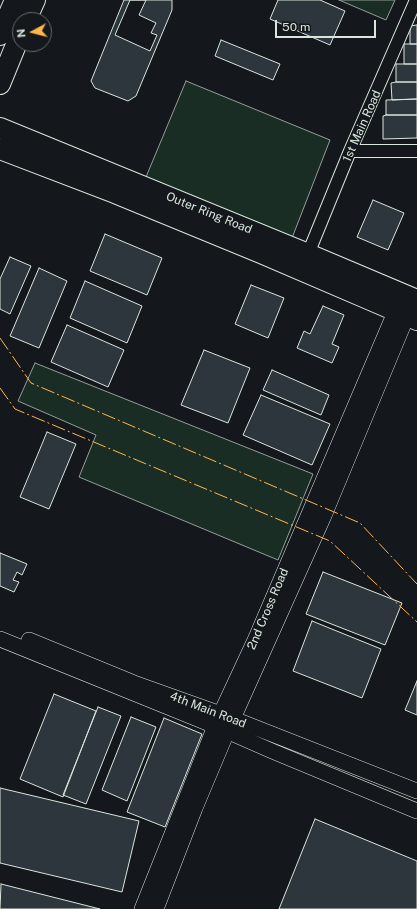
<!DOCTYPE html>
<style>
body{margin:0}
#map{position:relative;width:417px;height:909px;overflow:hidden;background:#14181c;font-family:"Public Sans",sans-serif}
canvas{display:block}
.north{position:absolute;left:12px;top:12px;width:40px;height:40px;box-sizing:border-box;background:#14181c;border:1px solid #626a69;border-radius:50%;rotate:263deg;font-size:11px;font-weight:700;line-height:16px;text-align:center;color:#d8e6dc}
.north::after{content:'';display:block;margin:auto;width:14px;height:18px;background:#ffb74d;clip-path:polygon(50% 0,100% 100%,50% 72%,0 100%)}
.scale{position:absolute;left:275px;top:20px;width:101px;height:18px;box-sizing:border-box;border:2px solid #d8e6dc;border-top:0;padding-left:5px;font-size:12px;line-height:14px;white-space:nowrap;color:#d8e6dc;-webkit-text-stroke:3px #14181c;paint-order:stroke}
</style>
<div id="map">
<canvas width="417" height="909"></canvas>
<div class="north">N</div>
<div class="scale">50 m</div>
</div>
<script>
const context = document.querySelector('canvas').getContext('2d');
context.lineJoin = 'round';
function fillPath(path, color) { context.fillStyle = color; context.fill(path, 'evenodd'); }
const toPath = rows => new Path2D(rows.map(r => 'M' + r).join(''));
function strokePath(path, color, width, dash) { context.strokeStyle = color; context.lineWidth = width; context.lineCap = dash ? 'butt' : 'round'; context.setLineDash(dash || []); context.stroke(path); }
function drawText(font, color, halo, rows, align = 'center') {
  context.font = font + ' "Public Sans",sans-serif'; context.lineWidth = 3; context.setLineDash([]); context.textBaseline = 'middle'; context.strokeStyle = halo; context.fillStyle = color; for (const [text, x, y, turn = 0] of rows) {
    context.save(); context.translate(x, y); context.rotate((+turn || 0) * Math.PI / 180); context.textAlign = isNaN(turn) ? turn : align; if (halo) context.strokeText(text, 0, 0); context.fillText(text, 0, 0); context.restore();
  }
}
const green = toPath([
 [339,0,395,0,386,20,339,0],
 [186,81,330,140,292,238,146,177,186,81],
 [35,363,313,474,278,560,79,477,96,435,18,401,35,363]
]);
fillPath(green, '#1a2d24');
strokePath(green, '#939e99', 1);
const building = toPath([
 [124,0,172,0,172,10,136,96,128,101,95,88,91,81,124,0],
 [130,0,146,0,139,15,156,23,151,33,157,35,150,51,115,35,130,0],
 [278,0,320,0,345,11,330,45,270,19,278,0],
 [417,25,417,44,410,44,410,26,417,25],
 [221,40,280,64,273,80,215,56,221,40],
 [404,44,417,44,417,64,404,64,404,44],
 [396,64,417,64,417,82,396,82,396,64],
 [396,82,417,82,417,99,392,100,391,83,396,82],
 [417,99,417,115,386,115,386,100,417,99],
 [386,115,417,115,417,138,383,139,383,116,386,115],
 [373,200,404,213,388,250,357,237,373,200],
 [105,234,162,258,147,295,90,271,105,234],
 [10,257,31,266,10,314,0,309,0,279,10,257],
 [39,268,67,281,39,348,10,336,39,268],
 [85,281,142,306,127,343,70,318,85,281],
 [251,285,284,298,268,338,235,324,251,285],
 [323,306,344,315,332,344,339,347,332,363,297,348,304,331,310,334,323,306],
 [67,325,124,350,108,387,51,362,67,325],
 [204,350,250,368,228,423,181,405,204,350],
 [272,370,329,395,321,415,263,390,272,370],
 [261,395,330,424,312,465,243,435,261,395],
 [47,432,76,444,49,509,20,497,47,432],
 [0,553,27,564,22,575,17,572,13,580,19,582,14,592,0,586,0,553],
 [323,572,402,603,385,645,306,614,323,572],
 [312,621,381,649,362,698,293,671,312,621],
 [417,681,417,715,405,710,417,681],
 [54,694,96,711,63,797,20,779,54,694],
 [98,707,121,716,86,804,63,795,98,707],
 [131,717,156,727,127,801,102,790,131,717],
 [164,718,202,734,165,827,127,812,164,718],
 [0,788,139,821,122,892,0,863,0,788],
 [315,819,417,861,417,909,279,909,315,819],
 [1,884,100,909,0,909,1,884]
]);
fillPath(building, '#2c363c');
strokePath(building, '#d8e6dc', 1);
const minor = toPath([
 [350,151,417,151],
 [308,254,350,151,416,0]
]);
const tertiary = toPath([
 [0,639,215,726,272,751,417,811],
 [29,640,134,683,221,714,417,791],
 [142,909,215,726,256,638,396,310],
 [156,909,195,808,227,732,323,518,407,316]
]);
const trunk = toPath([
 [26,20,35,0],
 [0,35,15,0],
 [0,84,20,35],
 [0,128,308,254,417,300],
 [0,149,115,193,261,253,417,320]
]);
strokePath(minor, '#d8e6dc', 14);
strokePath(tertiary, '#d8e6dc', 16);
strokePath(trunk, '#d8e6dc', 22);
strokePath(minor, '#14181c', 12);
strokePath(tertiary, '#14181c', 15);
strokePath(trunk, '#14181c', 20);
strokePath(toPath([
 [0,338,31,383,360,523,417,584],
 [0,388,15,409,330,541,417,622]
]), '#ffb74d', 1, [14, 3, 2, 3]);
drawText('12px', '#d8e6dc', '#14181c', [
 ["1st Main Road",362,126,-66],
 ["Outer Ring Road",209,213,22],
 ["2nd Cross Road",268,609,-67],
 ["4th Main Road",208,710,21]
]);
</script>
